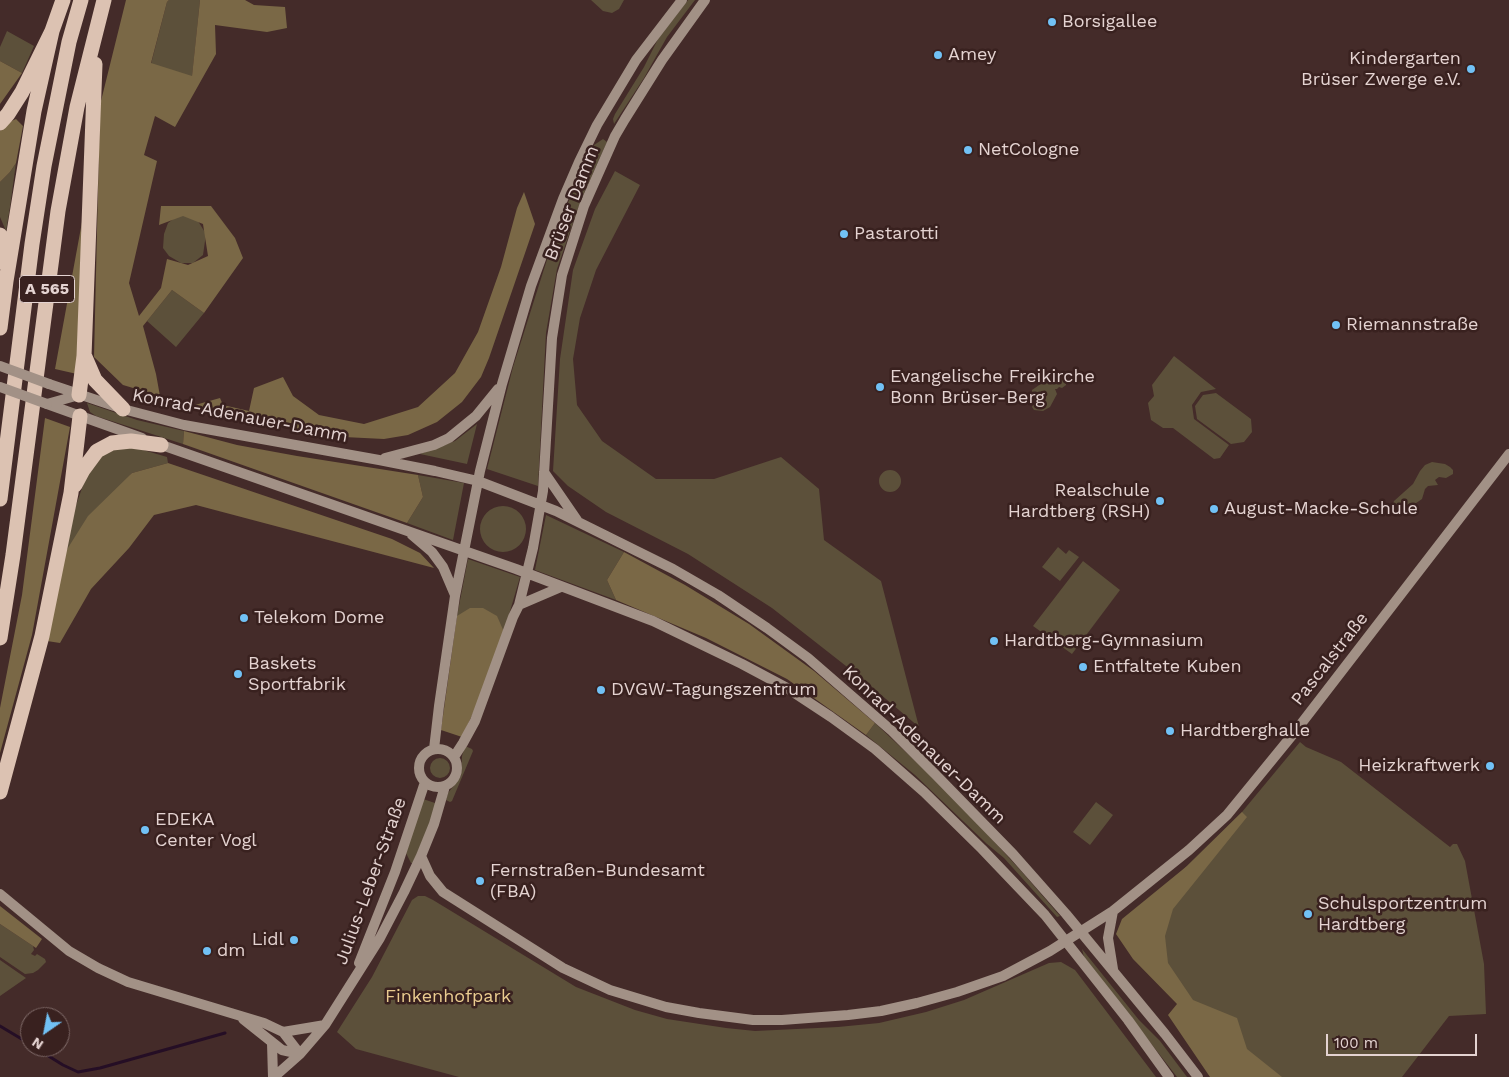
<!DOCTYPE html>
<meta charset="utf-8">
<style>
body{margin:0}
#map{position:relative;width:1509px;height:1077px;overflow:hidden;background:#442b29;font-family:"Work Sans",sans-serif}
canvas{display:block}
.north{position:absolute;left:20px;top:1007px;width:50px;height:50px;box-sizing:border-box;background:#39211f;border:1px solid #7d6866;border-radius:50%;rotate:213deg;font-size:14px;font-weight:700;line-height:20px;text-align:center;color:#e4d3d1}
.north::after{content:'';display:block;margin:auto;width:18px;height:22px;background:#71c1f5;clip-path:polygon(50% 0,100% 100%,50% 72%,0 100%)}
.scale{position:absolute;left:1326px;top:1034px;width:151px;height:22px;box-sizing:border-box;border:2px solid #e4d3d1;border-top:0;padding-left:6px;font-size:15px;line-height:18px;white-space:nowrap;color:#e4d3d1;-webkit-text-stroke:4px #39211f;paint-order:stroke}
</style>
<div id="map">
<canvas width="1509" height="1077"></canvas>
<div class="north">N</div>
<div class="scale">100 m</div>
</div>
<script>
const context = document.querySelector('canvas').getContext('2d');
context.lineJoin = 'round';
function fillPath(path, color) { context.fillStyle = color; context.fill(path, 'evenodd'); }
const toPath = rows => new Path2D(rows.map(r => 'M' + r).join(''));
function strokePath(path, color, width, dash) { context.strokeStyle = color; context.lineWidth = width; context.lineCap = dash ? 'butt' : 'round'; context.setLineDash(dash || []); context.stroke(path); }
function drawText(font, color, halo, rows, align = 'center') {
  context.font = font + ' "Work Sans",sans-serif'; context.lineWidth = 5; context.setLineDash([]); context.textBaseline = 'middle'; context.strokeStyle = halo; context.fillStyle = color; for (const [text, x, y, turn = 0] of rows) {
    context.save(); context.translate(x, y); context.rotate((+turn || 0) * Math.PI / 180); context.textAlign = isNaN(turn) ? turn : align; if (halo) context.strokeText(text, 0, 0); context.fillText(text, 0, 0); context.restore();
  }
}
fillPath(toPath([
 [169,0,200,0,192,77,151,64,167,2],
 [591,0,624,0,619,9,612,13,603,11],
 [688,0,695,0,667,37,644,78,614,124,613,119,615,114,644,67,658,39],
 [7,31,34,46,22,73,0,61,0,47],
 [603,139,607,142,581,200,557,269,546,333,538,486,487,469,513,367,551,247,573,190,594,145],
 [16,163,10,207,6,231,0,217,0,182,10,172],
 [615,171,640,185,596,270,580,318,573,359,577,405,602,441,656,479,714,479,781,457,819,489,824,540,881,581,919,727,860,677,772,608,688,554,606,512,568,486,553,471,560,359,573,270,595,209],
 [180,214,198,221,206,234,203,255,193,263,181,263,169,256,163,248,164,234,168,223],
 [172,290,204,313,176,347,147,321],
 [1174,356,1216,389,1201,392,1192,405,1194,419,1229,445,1220,458,1214,459,1173,428,1163,428,1151,420,1148,403,1154,396,1152,385],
 [1060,375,1063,376,1066,381,1066,385,1062,388,1059,387,1057,389,1055,389,1057,394,1050,407,1043,411,1034,410,1032,407,1034,403,1031,399,1032,390,1045,381,1048,376,1053,376,1056,379,1058,379],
 [1216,393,1251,419,1252,432,1244,442,1231,444,1197,419,1195,406,1203,395],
 [87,403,137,420,184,431,183,444,96,416,90,412],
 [477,424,467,464,420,454,455,441],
 [133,447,167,457,168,463,132,473,66,551,75,508,87,474,100,456,115,448],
 [1432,462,1445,464,1450,467,1453,470,1453,474,1446,478,1439,477,1435,480,1438,485,1428,486,1425,489,1422,499,1406,510,1396,512,1391,509,1394,501,1413,484,1420,471,1425,465],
 '879 481a11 11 0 1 1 22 0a11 11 0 1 1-22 0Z',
 [418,475,464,483,453,540,407,523,423,497],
 '480 529a23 23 0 1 1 46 0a23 23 0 1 1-46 0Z',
 [546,515,624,552,607,580,616,600,535,570],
 [1058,547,1066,554,1069,550,1079,557,1060,581,1042,567],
 [468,559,520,577,504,632,457,616],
 [1083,561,1120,590,1072,654,1033,626],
 [875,723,926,771,979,825,1022,872,1060,916,1057,917,1004,858,987,844,915,775,866,735],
 [1300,742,1306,747,1341,762,1450,847,1453,844,1457,844,1465,861,1484,964,1486,1014,1449,1016,1402,1077,1251,1077,1140,953,1145,907,1242,812],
 [465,746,472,749,473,751,452,801,450,802,446,800,448,793,461,776,462,756],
 '430 768a10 10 0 1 1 20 0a10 10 0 1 1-20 0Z',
 [423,799,438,804,413,863,411,863,406,853],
 [1096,802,1113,815,1090,845,1073,832],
 [418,896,425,896,433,900,576,987,635,1010,667,1019,726,1028,755,1031,838,1027,879,1023,926,1012,964,1000,1049,963,1061,962,1075,970,1156,1077,459,1077,356,1049,337,1032,372,977,412,900],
 [0,924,33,946,34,950,31,954,35,956,37,954,45,959,46,962,38,970,33,973,25,974,0,957],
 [1082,949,1139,1020,1160,1041,1187,1077,1177,1077,1084,957],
 [0,960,26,978,0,996]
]), '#5c503a');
fillPath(toPath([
 [126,0,169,0,167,2,151,63,192,76,200,0,245,0,254,5,285,7,287,28,267,32,215,25,216,54,175,127,155,116,144,155,157,161,129,283,139,316,161,288,167,259,188,265,208,256,203,224,183,216,159,225,161,206,211,206,235,238,243,258,204,313,172,290,143,326,156,374,160,396,123,385,94,357,100,105],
 [0,61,22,73,0,104],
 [16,119,23,126,16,163,10,172,0,182,0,131,7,123],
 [524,192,535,224,489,358,481,377,462,402,437,422,408,435,384,439,344,437,249,420,195,405,220,398,223,405,249,411,254,388,283,377,293,396,319,415,364,424,418,407,455,373,478,332,501,267,517,208],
 [82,222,77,374,55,369],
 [45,418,70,427,32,635,0,753,0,708,22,595],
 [184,431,237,445,297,456,418,475,423,497,407,523,183,444],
 [168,463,392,539,420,553,434,568,196,505,154,515,129,548,91,589,60,643,47,641,66,551,88,516,132,473],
 [624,552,685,585,749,624,814,671,875,723,866,735,787,679,706,638,616,600,607,580],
 [470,608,483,608,497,616,504,632,475,709,462,737,441,730,457,616],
 [1242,812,1247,817,1173,909,1165,936,1168,963,1193,1000,1237,1018,1247,1049,1282,1077,1210,1077,1168,1015,1177,1004,1133,959,1116,934,1122,919,1187,866],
 [0,906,42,939,36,948,0,924]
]), '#7a6846');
strokePath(toPath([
 [0,1026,30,1044],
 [34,1047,63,1065,78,1072,100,1068,225,1033]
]), '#250e25', 3);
strokePath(toPath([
 [49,384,123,409,184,425,379,460,435,471,478,481,556,511,673,569,718,595,767,628,808,658,892,731,936,775,1013,854,1066,914,1165,1034,1198,1077],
 [47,404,142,438],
 [47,404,79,395],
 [156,443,516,569,653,621,742,664,787,688,831,717,875,749,924,792,982,849,1045,915,1128,1020,1169,1077],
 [385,458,434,445,449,438,476,416,498,389],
 [544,472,577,520],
 [412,535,432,552,443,567,455,595],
 [519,605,561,587],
 '419 768a19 19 0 1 1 38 0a19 19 0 1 1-38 0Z',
 [434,749,439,706,455,596,480,471,502,384,531,286,563,199,579,162,597,125,636,60,682,0],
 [454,757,463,743,475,721,513,617,519,605,533,548,543,491,552,338,562,275,584,206,615,136,625,119,662,60,705,0],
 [421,856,430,876,443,892,563,968,610,990,666,1007,699,1013,753,1020,782,1020,848,1015,881,1011,917,1003,957,992,1003,976,1050,951,1113,911,1189,850,1227,815,1294,733,1509,454],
 [0,894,69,951,98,968,128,982,264,1023,283,1032,300,1054],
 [1113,911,1108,938,1113,969],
 [359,963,395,872,425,782],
 [243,1019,282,1050,300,1054],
 [283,1032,325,1025],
 [272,1043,273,1077],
 [274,1077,300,1054,325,1025,380,938,404,892,421,856,434,824,445,786]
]), '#a29186', 10);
strokePath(toPath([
 [0,123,8,114,22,92,52,31,63,0],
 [0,235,4,263],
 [0,328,6,281,34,111,52,31],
 [85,357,95,380,123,409],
 [79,395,84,356,95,64],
 [75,485,83,470,97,451,112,443,131,441,161,445],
 [0,499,32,244,44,166,69,42,81,0],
 [0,638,13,555,58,211,77,107,104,0],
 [0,792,42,636,71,493,80,416]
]), '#dcc2b2', 15);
strokePath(toPath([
 [0,366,49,384],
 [0,387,47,404]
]), '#a29186', 10);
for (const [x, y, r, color] of [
 [1052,22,5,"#71c1f5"],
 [938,55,5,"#71c1f5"],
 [1471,69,5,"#71c1f5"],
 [968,150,5,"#71c1f5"],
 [844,234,5,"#71c1f5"],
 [1336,325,5,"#71c1f5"],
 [880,387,5,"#71c1f5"],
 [1160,501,5,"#71c1f5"],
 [1214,509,5,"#71c1f5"],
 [244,618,5,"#71c1f5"],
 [994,641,5,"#71c1f5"],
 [1083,667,5,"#71c1f5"],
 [238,674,5,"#71c1f5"],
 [601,690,5,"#71c1f5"],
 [1170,731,5,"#71c1f5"],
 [1490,766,5,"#71c1f5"],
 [145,830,5,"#71c1f5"],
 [480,881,5,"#71c1f5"],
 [1308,914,5,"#71c1f5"],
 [294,940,5,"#71c1f5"],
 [207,951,5,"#71c1f5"]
]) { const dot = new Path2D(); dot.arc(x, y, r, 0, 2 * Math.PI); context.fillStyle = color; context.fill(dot); strokePath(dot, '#39211f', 2); }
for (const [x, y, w] of [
 [47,289,55]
]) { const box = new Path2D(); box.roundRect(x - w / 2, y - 13.5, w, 27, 4); context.fillStyle = '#39211f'; context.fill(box); strokePath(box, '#e4d3d1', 1); }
drawText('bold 16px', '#e4d3d1', null, [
 ["A 565",47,289]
]);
drawText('18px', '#e4d3d1', '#39211f', [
 ["Borsigallee",1062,22],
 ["Amey",948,55],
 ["Kindergarten",1461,59,"right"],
 ["Brüser Zwerge e.V.",1461,80,"right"],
 ["NetCologne",978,150],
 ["Pastarotti",854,234],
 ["Riemannstraße",1346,325],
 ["Evangelische Freikirche",890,377],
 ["Bonn Brüser-Berg",890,398],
 ["Realschule",1150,491,"right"],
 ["Hardtberg (RSH)",1150,512,"right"],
 ["August-Macke-Schule",1224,509],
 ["Telekom Dome",254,618],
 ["Hardtberg-Gymnasium",1004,641],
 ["Baskets",248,664],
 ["Sportfabrik",248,685],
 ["Entfaltete Kuben",1093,667],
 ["DVGW-Tagungszentrum",611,690],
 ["Hardtberghalle",1180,731],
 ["Heizkraftwerk",1480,766,"right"],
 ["EDEKA",155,820],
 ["Center Vogl",155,841],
 ["Fernstraßen-Bundesamt",490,871],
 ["(FBA)",490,892],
 ["Schulsportzentrum",1318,904],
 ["Hardtberg",1318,925],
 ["Lidl",284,940,"right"],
 ["dm",217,951]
], 'left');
drawText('18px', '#e4d3d1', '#39211f', [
 ["Brüser Damm",572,203,-69],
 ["Konrad-Adenauer-Damm",240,416,11],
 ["Pascalstraße",1330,659,-52],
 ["Konrad-Adenauer-Damm",924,745,44],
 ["Julius-Leber-Straße",371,881,-70]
]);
drawText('18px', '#eacc90', '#39211f', [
 ["Finkenhofpark",448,997]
]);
</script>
